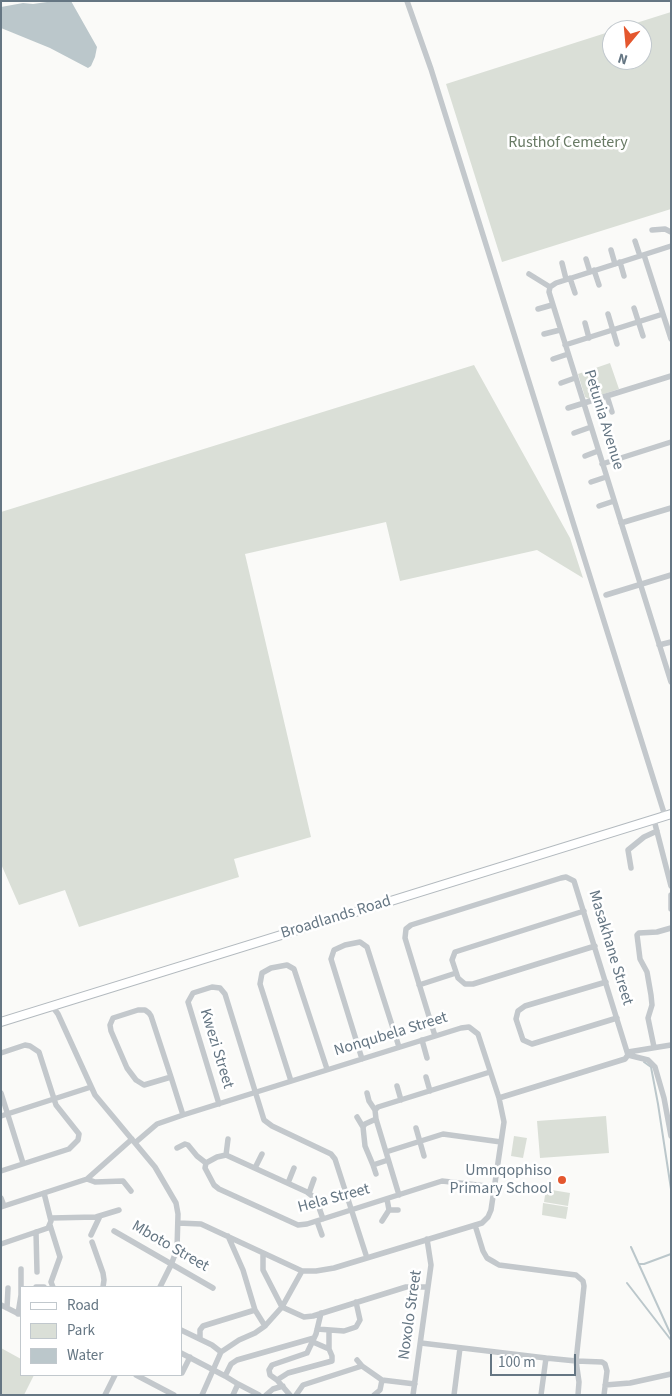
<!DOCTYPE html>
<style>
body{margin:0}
#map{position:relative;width:672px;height:1396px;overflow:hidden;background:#fafaf8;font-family:"Source Sans 3",sans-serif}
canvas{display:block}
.frame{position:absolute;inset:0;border:2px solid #657683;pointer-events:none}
.legend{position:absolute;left:20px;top:1286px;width:162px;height:90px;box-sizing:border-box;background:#fff;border:1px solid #c1c8cd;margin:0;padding:6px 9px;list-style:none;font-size:15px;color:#657683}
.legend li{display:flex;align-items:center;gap:10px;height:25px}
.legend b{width:25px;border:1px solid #c1c8cd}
.north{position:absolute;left:602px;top:20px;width:50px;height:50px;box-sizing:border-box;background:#fff;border:1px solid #c1c8cd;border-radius:50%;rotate:197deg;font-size:14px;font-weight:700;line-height:20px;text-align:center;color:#657683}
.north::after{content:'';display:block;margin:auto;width:18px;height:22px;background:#e4572e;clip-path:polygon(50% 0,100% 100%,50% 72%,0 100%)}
.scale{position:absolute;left:490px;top:1354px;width:86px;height:22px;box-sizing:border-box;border:2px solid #657683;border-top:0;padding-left:6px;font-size:15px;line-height:18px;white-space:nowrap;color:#657683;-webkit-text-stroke:4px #fff;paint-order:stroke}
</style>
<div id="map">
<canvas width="672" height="1396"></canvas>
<div class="frame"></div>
<ul class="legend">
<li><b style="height:6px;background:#fff"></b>Road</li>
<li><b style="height:14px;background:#dadfd7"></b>Park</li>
<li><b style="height:14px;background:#bbc7cb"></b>Water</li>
</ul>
<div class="north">N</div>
<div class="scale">100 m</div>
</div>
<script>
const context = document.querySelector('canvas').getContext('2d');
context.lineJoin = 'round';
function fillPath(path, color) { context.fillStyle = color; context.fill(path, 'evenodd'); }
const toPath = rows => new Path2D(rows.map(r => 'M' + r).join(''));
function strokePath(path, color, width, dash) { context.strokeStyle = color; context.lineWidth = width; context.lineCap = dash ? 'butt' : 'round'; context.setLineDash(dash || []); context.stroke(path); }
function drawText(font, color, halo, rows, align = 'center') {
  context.font = font + ' "Source Sans 3",sans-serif'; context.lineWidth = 5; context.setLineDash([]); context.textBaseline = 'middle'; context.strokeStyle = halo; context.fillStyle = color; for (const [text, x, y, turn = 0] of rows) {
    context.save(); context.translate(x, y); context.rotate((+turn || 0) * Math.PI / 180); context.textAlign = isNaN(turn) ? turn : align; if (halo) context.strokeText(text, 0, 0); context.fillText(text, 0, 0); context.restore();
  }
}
fillPath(toPath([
 [671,12,671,209,502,262,446,84,612,31,612,60,642,60,642,30,614,30],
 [610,363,619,389,589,399,585,397,578,374],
 [474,365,570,538,583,578,537,550,400,581,386,522,245,554,311,837,234,859,239,877,79,927,65,890,19,905,1,864,1,512],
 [606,1116,609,1153,540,1158,537,1121],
 [514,1136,527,1138,523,1158,511,1156],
 [546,1189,570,1193,568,1206,544,1202],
 [543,1203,568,1207,566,1219,542,1215],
 [1,1348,21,1359,21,1375,34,1375,24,1395,1,1395]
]), '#dadfd7');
fillPath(toPath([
 [54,1,71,1,97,47,95,57,91,66,88,68,50,48,1,28,1,7,23,3,33,4]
]), '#bbc7cb');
strokePath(toPath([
 [644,1062,651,1067,658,1104,671,1189],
 [631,1247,671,1335],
 [639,1264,644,1264,671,1254],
 [627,1283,671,1340]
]), '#bbc7cb', 2);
const secondary = toPath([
 [1,1022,671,814]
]);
strokePath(secondary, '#b3babf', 10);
strokePath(toPath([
 [407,1,431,69,665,816],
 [652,230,665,229,671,232],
 [635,241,640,256],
 [671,246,556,283,550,287,549,292,671,682],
 [611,250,615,264],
 [644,255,671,339],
 [586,259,590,272],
 [620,262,624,276],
 [562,263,566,279],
 [594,270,599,285],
 [529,274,550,287],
 [570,278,575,293],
 [634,308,643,336],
 [538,309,552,305],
 [608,314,617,344],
 [585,323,589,338],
 [544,334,560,330],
 [565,345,663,314],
 [553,359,568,354],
 [561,383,575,378],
 [607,396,612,412],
 [568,408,671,376],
 [574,433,591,427],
 [585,456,598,451],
 [602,464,671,442],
 [591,482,606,477],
 [599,506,614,501],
 [621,523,671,508],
 [606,595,671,575],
 [659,645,671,642],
 [654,820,671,886],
 [631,868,628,850,644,837,657,831],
 [671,895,671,909],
 [584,911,455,952,452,960,458,978,465,984,473,984,595,946],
 [606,982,525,1006,518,1011,516,1019,523,1040,532,1044,617,1018],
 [419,985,456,973],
 [52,1006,58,1014,95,1095,155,1167,176,1203,178,1214,177,1249,171,1265,160,1287],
 [435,1036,405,938,406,929,411,925,561,878,566,877,574,881,628,1055,625,1059,499,1098],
 [422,1040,427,1058],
 [654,1047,648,1018,652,1005,651,995,647,972,640,959,637,935,639,933,657,932,671,928],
 [628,1052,671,1045],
 [1,1053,25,1045,30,1046,39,1052,56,1105,79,1134,78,1140,69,1149,1,1171],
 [628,1055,648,1060,655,1067,664,1098,671,1136],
 [362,1059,331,959,334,950,345,945,360,942,367,947,399,1047],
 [171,1077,144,1085,136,1080,127,1068,111,1031,110,1025,113,1018,138,1010,145,1010,149,1013,151,1016,171,1077,183,1115],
 [426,1077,430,1091],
 [291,1081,260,984,262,973,271,968,287,965,294,969,327,1069],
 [397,1086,401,1100],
 [1,1093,23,1163],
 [367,1093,369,1101,375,1110],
 [219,1104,188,1002,193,993,212,987,220,988,225,994,264,1120,272,1126,331,1154,335,1159,367,1258],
 [1,1116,91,1087],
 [357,1117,363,1127],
 [376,1119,365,1124,363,1127,365,1146,373,1165,388,1160],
 [416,1128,424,1156],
 [136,1142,157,1124,183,1115,461,1028,469,1027,478,1034,499,1098,504,1122,491,1210,488,1217,482,1223,334,1268,316,1271,302,1271,201,1224,178,1223],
 [177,1148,185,1144,188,1145,197,1156,206,1163],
 [386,1152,443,1134,501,1142],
 [226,1155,228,1139],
 [373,1165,376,1174],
 [255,1168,262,1154],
 [87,1179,95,1182,123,1181,131,1191],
 [288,1183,294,1168],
 [309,1193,314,1179],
 [399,1195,376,1119,375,1110,378,1107,490,1072],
 [1,1198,4,1206],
 [1,1207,87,1179,132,1139],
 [389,1210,398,1210],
 [51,1218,96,1217,119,1210],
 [323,1219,316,1199,307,1192,226,1155,217,1157,206,1163,205,1168,214,1185,219,1189,298,1225,307,1224,442,1181,495,1187],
 [317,1221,322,1235],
 [382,1221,389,1210,387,1199],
 [50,1225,60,1257,51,1282,53,1287],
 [475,1225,483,1251,487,1258,494,1262,499,1265,576,1275,583,1281,584,1286,576,1361,579,1382,578,1395],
 [114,1231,213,1288],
 [36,1232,37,1272],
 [91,1235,100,1216],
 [228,1236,243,1270,255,1310,265,1326],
 [92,1242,103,1273,104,1280,103,1287],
 [1,1244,48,1228,51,1221,44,1193],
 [302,1271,282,1307,304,1317,313,1316,406,1287,428,1287],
 [36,1287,44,1287],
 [1,1305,19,1314],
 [7,1308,8,1288],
 [18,1314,21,1295,21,1269],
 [317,1329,344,1331,356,1327,360,1320,356,1302],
 [181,1330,212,1345,221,1352],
 [329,1331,329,1349],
 [200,1338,200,1330,203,1326,255,1310],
 [421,1343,546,1358,576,1361,602,1362,605,1364,607,1371,604,1395],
 [181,1353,225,1376],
 [357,1360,362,1366,382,1380,380,1390,374,1395],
 [182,1373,190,1357],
 [136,1375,174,1395],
 [277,1380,288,1373,332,1361,332,1356,329,1349,313,1342],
 [382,1380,415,1384],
 [238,1384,259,1395],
 [605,1385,630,1383,671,1374],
 [105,1395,115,1375],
 [202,1395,221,1352,239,1340,255,1333,265,1326,282,1307,263,1270,263,1253],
 [233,1395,238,1384,225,1376,231,1364,237,1360,314,1338],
 [266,1395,273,1389,283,1386],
 [290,1395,277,1380,270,1375,269,1370,272,1365,307,1353,316,1334,321,1313],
 [296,1395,303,1385,362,1366],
 [413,1395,431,1265,427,1239],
 [454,1395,460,1348],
 [541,1395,546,1358]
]), '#c3c8cc', 5.5);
strokePath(secondary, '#fff', 8);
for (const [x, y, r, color] of [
 [562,1180,5,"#e4572e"]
]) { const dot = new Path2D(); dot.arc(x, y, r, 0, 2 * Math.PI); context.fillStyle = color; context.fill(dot); strokePath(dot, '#fff', 2); }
drawText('16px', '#687a64', '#fff', [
 ["Rusthof Cemetery",568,143]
]);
drawText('16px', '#657683', '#fff', [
 ["Petunia Avenue",603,420,73],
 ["Broadlands Road",336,918,-17],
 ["Masakhane Street",610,948,73],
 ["Nonqubela Street",391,1035,-17],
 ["Kwezi Street",216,1049,73],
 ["Hela Street",334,1199,-15],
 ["Mboto Street",170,1247,30],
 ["Noxolo Street",411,1315,-82]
]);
drawText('16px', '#657683', '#fff', [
 ["Umnqophiso",552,1171],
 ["Primary School",552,1189]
], 'right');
</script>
